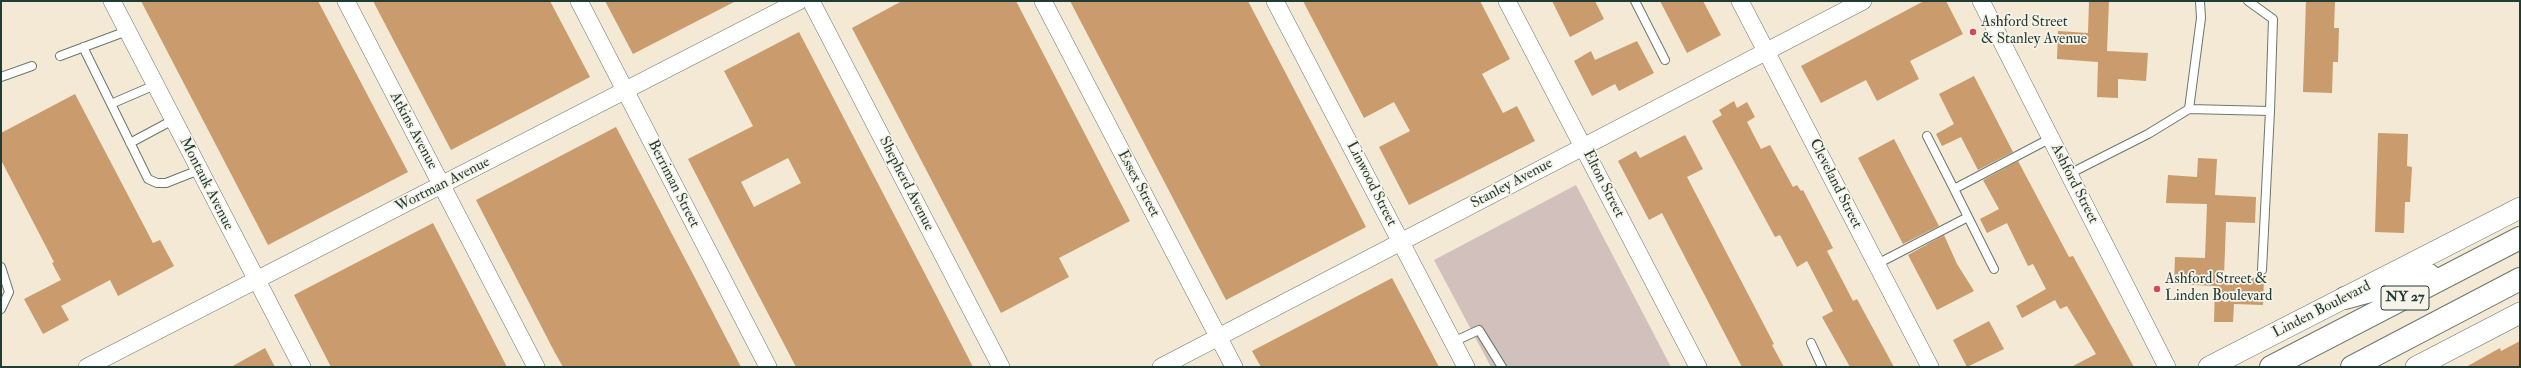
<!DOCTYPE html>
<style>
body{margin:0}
#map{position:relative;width:2521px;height:368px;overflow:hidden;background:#f3e9d4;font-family:"IM FELL Double Pica",serif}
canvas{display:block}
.frame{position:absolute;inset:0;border:2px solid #1f3d34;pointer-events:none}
</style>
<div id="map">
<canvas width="2521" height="368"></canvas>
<div class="frame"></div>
</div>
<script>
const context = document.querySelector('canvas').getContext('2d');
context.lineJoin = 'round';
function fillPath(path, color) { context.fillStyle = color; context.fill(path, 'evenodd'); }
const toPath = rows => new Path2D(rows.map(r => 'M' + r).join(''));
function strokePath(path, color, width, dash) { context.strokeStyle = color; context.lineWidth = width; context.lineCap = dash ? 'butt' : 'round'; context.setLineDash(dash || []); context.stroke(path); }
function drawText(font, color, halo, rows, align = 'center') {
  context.font = font + ' "IM FELL Double Pica",serif'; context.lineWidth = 3.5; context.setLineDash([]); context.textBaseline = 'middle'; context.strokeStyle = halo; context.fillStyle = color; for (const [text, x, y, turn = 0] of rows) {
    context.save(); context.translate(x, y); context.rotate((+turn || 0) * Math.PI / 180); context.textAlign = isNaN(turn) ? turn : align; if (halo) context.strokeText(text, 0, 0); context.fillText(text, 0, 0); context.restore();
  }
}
fillPath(toPath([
 [1576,185,1671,367,1491,367,1434,260]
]), '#d1c0bc');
fillPath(toPath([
 [141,1,318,1,408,172,268,245],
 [373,1,550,1,590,77,451,150],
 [605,1,736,1,633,54],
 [902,1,1016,1,1130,221,1059,258,1069,277,1001,313,852,28],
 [1070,1,1248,1,1366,227,1226,300],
 [1303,1,1480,1,1510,59,1482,74,1503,113,1517,106,1535,141,1409,205,1379,147,1410,131,1394,102,1364,118],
 [1552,1,1595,1,1604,19,1570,37],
 [1660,1,1703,1,1721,35,1687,53],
 [1924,1,1946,1,1963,34,1910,61,1919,79,1877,101,1866,80,1821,103,1801,66],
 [2089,1,2109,1,2107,51,2148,53,2146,81,2118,79,2118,98,2097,97,2098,62,2057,59,2058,31,2088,33],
 [2306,1,2335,1,2334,28,2339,28,2338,62,2333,62,2332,93,2303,92],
 [799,32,936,295,973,367,796,367,738,256,688,159,753,126,724,71],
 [788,158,801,183,754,207,741,182],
 [1637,41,1654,73,1619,91,1615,84,1592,96,1574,61,1591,51,1595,60],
 [1974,76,2013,152,1978,170,1961,137,1942,146,1936,134,1954,124,1939,94],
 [75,94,153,243,160,240,174,266,118,296,110,280,61,306,69,320,43,334,24,299,61,280,52,263,54,262,1,160,1,133],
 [1734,101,1737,108,1747,102,1755,117,1747,122,1761,149,1770,145,1793,187,1797,185,1801,191,1803,190,1833,248,1827,251,1853,301,1857,299,1894,367,1850,367,1822,317,1833,311,1807,261,1797,267,1780,235,1775,237,1712,121,1722,115,1719,110],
 [616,127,695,278,741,367,563,367,554,351,476,200],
 [2378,133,2408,134,2407,166,2412,167,2410,202,2405,202,2404,233,2375,232],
 [1685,135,1703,169,1687,177,1774,344,1772,345,1784,367,1742,367,1662,213,1649,220,1618,161,1636,151,1640,158],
 [1894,139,1939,226,1903,244,1858,158],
 [2198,158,2217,159,2215,195,2256,197,2255,223,2226,222,2224,277,2264,278,2263,305,2234,304,2233,322,2214,322,2215,286,2174,284,2175,257,2205,258,2207,204,2166,203,2168,175,2197,177],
 [2018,161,2069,257,2073,256,2134,367,2071,367,2096,354,2067,306,2060,309,2055,300,2022,318,2016,306,2046,289,2033,264,2028,266,2007,223,1987,233,1980,219,1999,209,1983,180],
 [433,223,507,367,331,367,294,295],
 [1944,235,1957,264,1974,291,1937,310,1908,255],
 [1392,278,1439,367,1261,367,1252,351],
 [1989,321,2004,349,1967,367,1953,340],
 [2520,341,2520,367,2466,367,2500,348,2501,351],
 [265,348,275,367,231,367]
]), '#ca9b6c');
const service = toPath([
 [1635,1,1665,60],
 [2248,1,2273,19,2270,111],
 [83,47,148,179,157,183,166,183,199,170],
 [60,56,127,31],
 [1,77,32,66],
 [111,104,155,85],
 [2189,109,2270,111,2262,270],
 [1927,136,1954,189],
 [130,143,173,120],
 [2069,174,2148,134,2189,109,2201,18,2200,1],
 [1968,217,1994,269],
 [1877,264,1968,217,1954,189,2051,138],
 [1,267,9,292,1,309],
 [1453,342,1479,330,1502,367],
 [1811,343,1822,367]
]);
const minor = toPath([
 [112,1,302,367],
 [346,1,536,367],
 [579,1,768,367],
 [811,1,1001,367],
 [1043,1,1234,367],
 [1275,1,1466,367],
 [1507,1,1698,367],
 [1740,1,1930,367],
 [1981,1,2167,367],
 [87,367,799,1],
 [1161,367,1863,1]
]);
const tertiary = toPath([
 [2209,367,2520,208],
 [2416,367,2520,313]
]);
const trunk = toPath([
 [2345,298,2429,275],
 [2271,367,2520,238],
 [2352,367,2520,279]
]);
strokePath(service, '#69796c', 10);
strokePath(minor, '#69796c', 18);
strokePath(tertiary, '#69796c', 22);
strokePath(trunk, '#69796c', 24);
strokePath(service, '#fff', 8);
strokePath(minor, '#fff', 17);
strokePath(tertiary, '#fff', 21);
strokePath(trunk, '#fff', 22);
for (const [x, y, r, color] of [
 [1973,32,4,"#d1495b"],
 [2157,289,4,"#d1495b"]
]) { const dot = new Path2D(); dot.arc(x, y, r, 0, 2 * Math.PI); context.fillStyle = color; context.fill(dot); strokePath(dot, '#f7f3e8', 1.5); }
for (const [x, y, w] of [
 [2405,298,48]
]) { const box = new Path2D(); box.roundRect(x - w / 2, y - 12, w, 24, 3); context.fillStyle = '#f7f3e8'; context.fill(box); strokePath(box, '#1f3d34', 1); }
drawText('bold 14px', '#1f3d34', null, [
 ["NY 27",2405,298]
]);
drawText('15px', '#1f3d34', '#f7f3e8', [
 ["Ashford Street",1981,23],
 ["& Stanley Avenue",1981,40],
 ["Ashford Street &",2165,280],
 ["Linden Boulevard",2165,297]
], 'left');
drawText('15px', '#1f3d34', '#f7f3e8', [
 ["Atkins Avenue",413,131,62],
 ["Montauk Avenue",206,184,63],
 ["Berriman Street",673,184,63],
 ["Shepherd Avenue",906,184,63],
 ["Essex Street",1138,184,62],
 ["Linwood Street",1371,184,63],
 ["Stanley Avenue",1512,184,-28],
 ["Elton Street",1603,184,63],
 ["Cleveland Street",1835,184,63],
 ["Ashford Street",2074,184,63],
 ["Wortman Avenue",443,185,-27],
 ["Linden Boulevard",2322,310,-27]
]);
</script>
